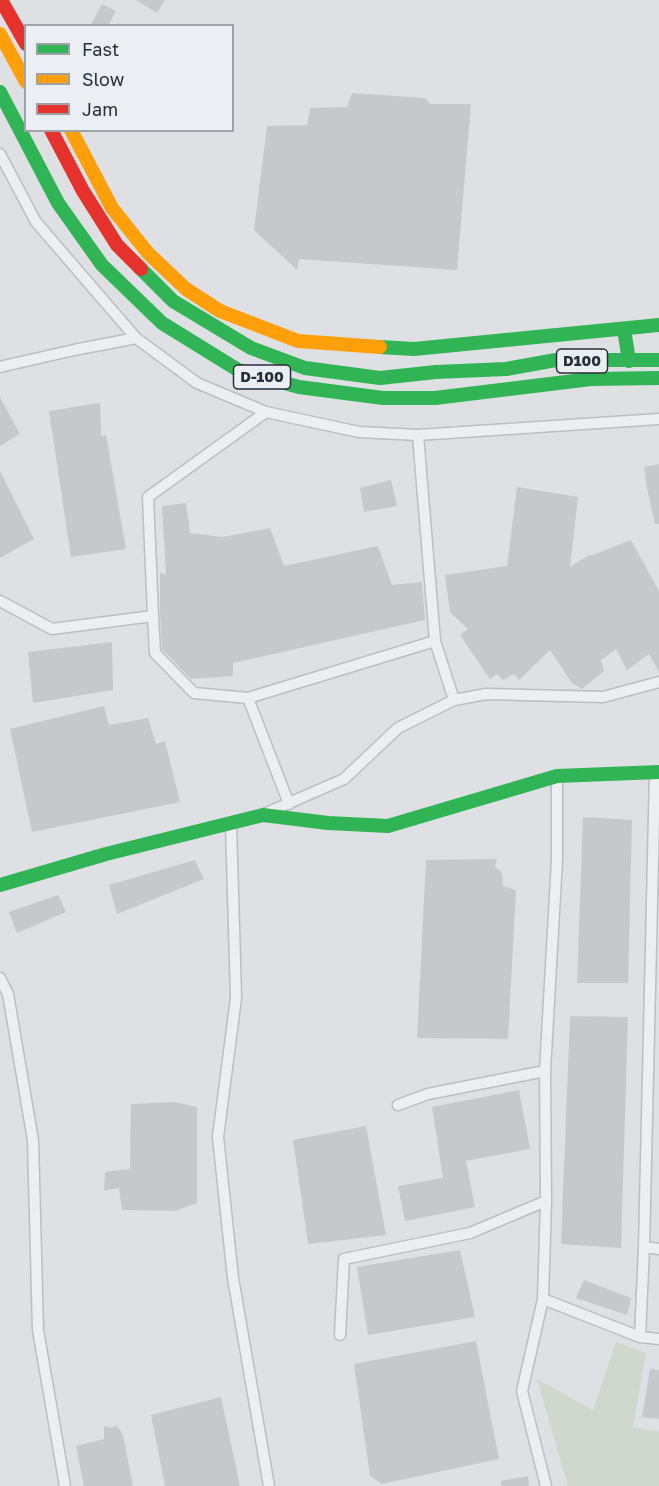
<!DOCTYPE html>
<style>
body{margin:0}
#map{position:relative;width:659px;height:1486px;overflow:hidden;background:#dee0e3;font-family:"Golos Text",sans-serif}
canvas{display:block}
.legend{position:absolute;left:24px;top:24px;width:210px;height:108px;box-sizing:border-box;background:#ebeff3;border:2px solid #9da2a9;margin:0;padding:8px 10px;list-style:none;font-size:18px;color:#272e3b}
.legend li{display:flex;align-items:center;gap:12px;height:30px}
.legend b{width:30px;border:2px solid #9da2a9}
</style>
<div id="map">
<canvas width="659" height="1486"></canvas>
<ul class="legend">
<li><b style="height:8px;background:#30b455"></b>Fast</li>
<li><b style="height:8px;background:#ff9f0a"></b>Slow</li>
<li><b style="height:8px;background:#e5322d"></b>Jam</li>
</ul>
</div>
<script>
const context = document.querySelector('canvas').getContext('2d');
context.lineJoin = 'round';
function fillPath(path, color) { context.fillStyle = color; context.fill(path, 'evenodd'); }
const toPath = rows => new Path2D(rows.map(r => 'M' + r).join(''));
function strokePath(path, color, width, dash) { context.strokeStyle = color; context.lineWidth = width; context.lineCap = dash ? 'butt' : 'round'; context.setLineDash(dash || []); context.stroke(path); }
function drawText(font, color, halo, rows, align = 'center') {
  context.font = font + ' "Golos Text",sans-serif'; context.lineWidth = 6; context.setLineDash([]); context.textBaseline = 'middle'; context.strokeStyle = halo; context.fillStyle = color; for (const [text, x, y, turn = 0] of rows) {
    context.save(); context.translate(x, y); context.rotate((+turn || 0) * Math.PI / 180); context.textAlign = isNaN(turn) ? turn : align; if (halo) context.strokeText(text, 0, 0); context.fillText(text, 0, 0); context.restore();
  }
}
fillPath(toPath([
 [616,1342,646,1353,633,1427,659,1432,659,1486,568,1486,537,1379,593,1410]
]), '#cfd7cf');
fillPath(toPath([
 [136,0,165,0,157,13],
 [102,4,116,11,108,26,90,26],
 [352,93,425,98,430,104,471,104,457,270,299,259,297,270,254,230,267,126,307,125,310,108,347,107],
 [0,397,20,434,0,446],
 [100,403,101,436,106,435,126,549,71,557,49,411],
 [659,464,659,524,655,524,647,488,644,467],
 [0,471,34,539,0,558],
 [391,480,397,506,364,512,360,488],
 [517,487,578,497,570,567,589,555,590,556,631,540,659,591,659,672,649,654,627,670,616,649,601,660,604,671,582,689,572,683,550,650,519,680,514,674,503,680,497,674,490,679,460,635,468,629,450,612,445,575,507,566],
 [186,503,190,533,222,537,270,528,284,566,378,546,392,585,422,582,425,620,233,663,233,676,191,679,162,649,160,610,160,573,166,574,162,506],
 [112,642,113,690,33,703,28,652],
 [104,706,109,725,148,718,156,744,165,741,180,802,32,832,10,729],
 [583,817,632,820,628,983,577,983],
 [497,859,495,867,502,872,503,886,516,890,508,1039,417,1038,426,860],
 [195,860,204,879,117,914,109,885],
 [58,895,66,912,17,933,9,912],
 [570,1016,628,1017,621,1248,561,1244],
 [519,1090,530,1149,466,1161,475,1207,405,1221,398,1186,443,1178,432,1107],
 [175,1102,197,1107,197,1203,175,1211,122,1210,119,1188,104,1191,105,1172,130,1169,131,1104],
 [366,1126,386,1235,308,1244,293,1140],
 [460,1250,475,1317,368,1335,357,1267],
 [584,1280,631,1298,627,1315,576,1298],
 [476,1341,499,1459,382,1484,370,1476,354,1364],
 [650,1369,659,1370,659,1419,642,1417],
 [221,1397,240,1486,165,1486,151,1415],
 [104,1426,110,1428,117,1426,123,1435,133,1486,84,1486,76,1446,104,1439],
 [528,1476,529,1486,501,1486,501,1481]
]), '#c7c8cb');
const street = toPath([
 [0,154,36,222,136,338,197,383,266,412,359,432,418,435,659,419],
 [0,367,74,350,136,338],
 [418,435,435,641,454,700],
 [0,601,52,629,153,616,155,653,194,693,248,698,289,804],
 [153,616,148,497,266,412],
 [248,698,435,641],
 [264,814,344,779,398,728,454,700,486,694,603,697,659,682],
 [231,823,236,998,218,1137,233,1278,269,1486],
 [0,978,8,994,33,1140,38,1330,65,1486],
 [545,1071,557,860,557,776],
 [398,1105,428,1094,545,1071,546,1201,543,1299,640,1337,659,1339],
 [644,1247,659,1249],
 [543,1299,522,1391,546,1486],
 [340,1335,344,1259,470,1233,546,1201],
 [640,1337,644,1247,655,772]
]);
strokePath(street, '#bcbec1', 13);
strokePath(street, '#edeef0', 10);
strokePath(toPath([
 [0,92,58,203,102,265,162,323,238,370,299,387,383,398,435,398,591,379,659,378],
 [141,269,173,301,251,348,305,368,380,378,436,372,506,369,556,360,659,360],
 [624,329,629,361],
 [380,347,414,349,659,325],
 [0,885,106,854,263,815,328,823,388,826,557,776,659,772]
]), '#30b455', 14);
strokePath(toPath([
 [0,34,26,82],
 [71,130,112,208,148,253,186,289,220,311,298,341,380,347]
]), '#ff9f0a', 14);
strokePath(toPath([
 [1,0,26,44],
 [51,130,83,191,117,245,141,269]
]), '#e5322d', 14);
for (const [x, y, w] of [
 [582,361,51],
 [262,377,57]
]) { const box = new Path2D(); box.roundRect(x - w / 2, y - 12, w, 24, 4.5); context.fillStyle = '#ebeff3'; context.fill(box); strokePath(box, '#272e3b', 1.5); }
drawText('bold 15px', '#272e3b', null, [
 ["D100",582,361],
 ["D-100",262,377]
]);
</script>
